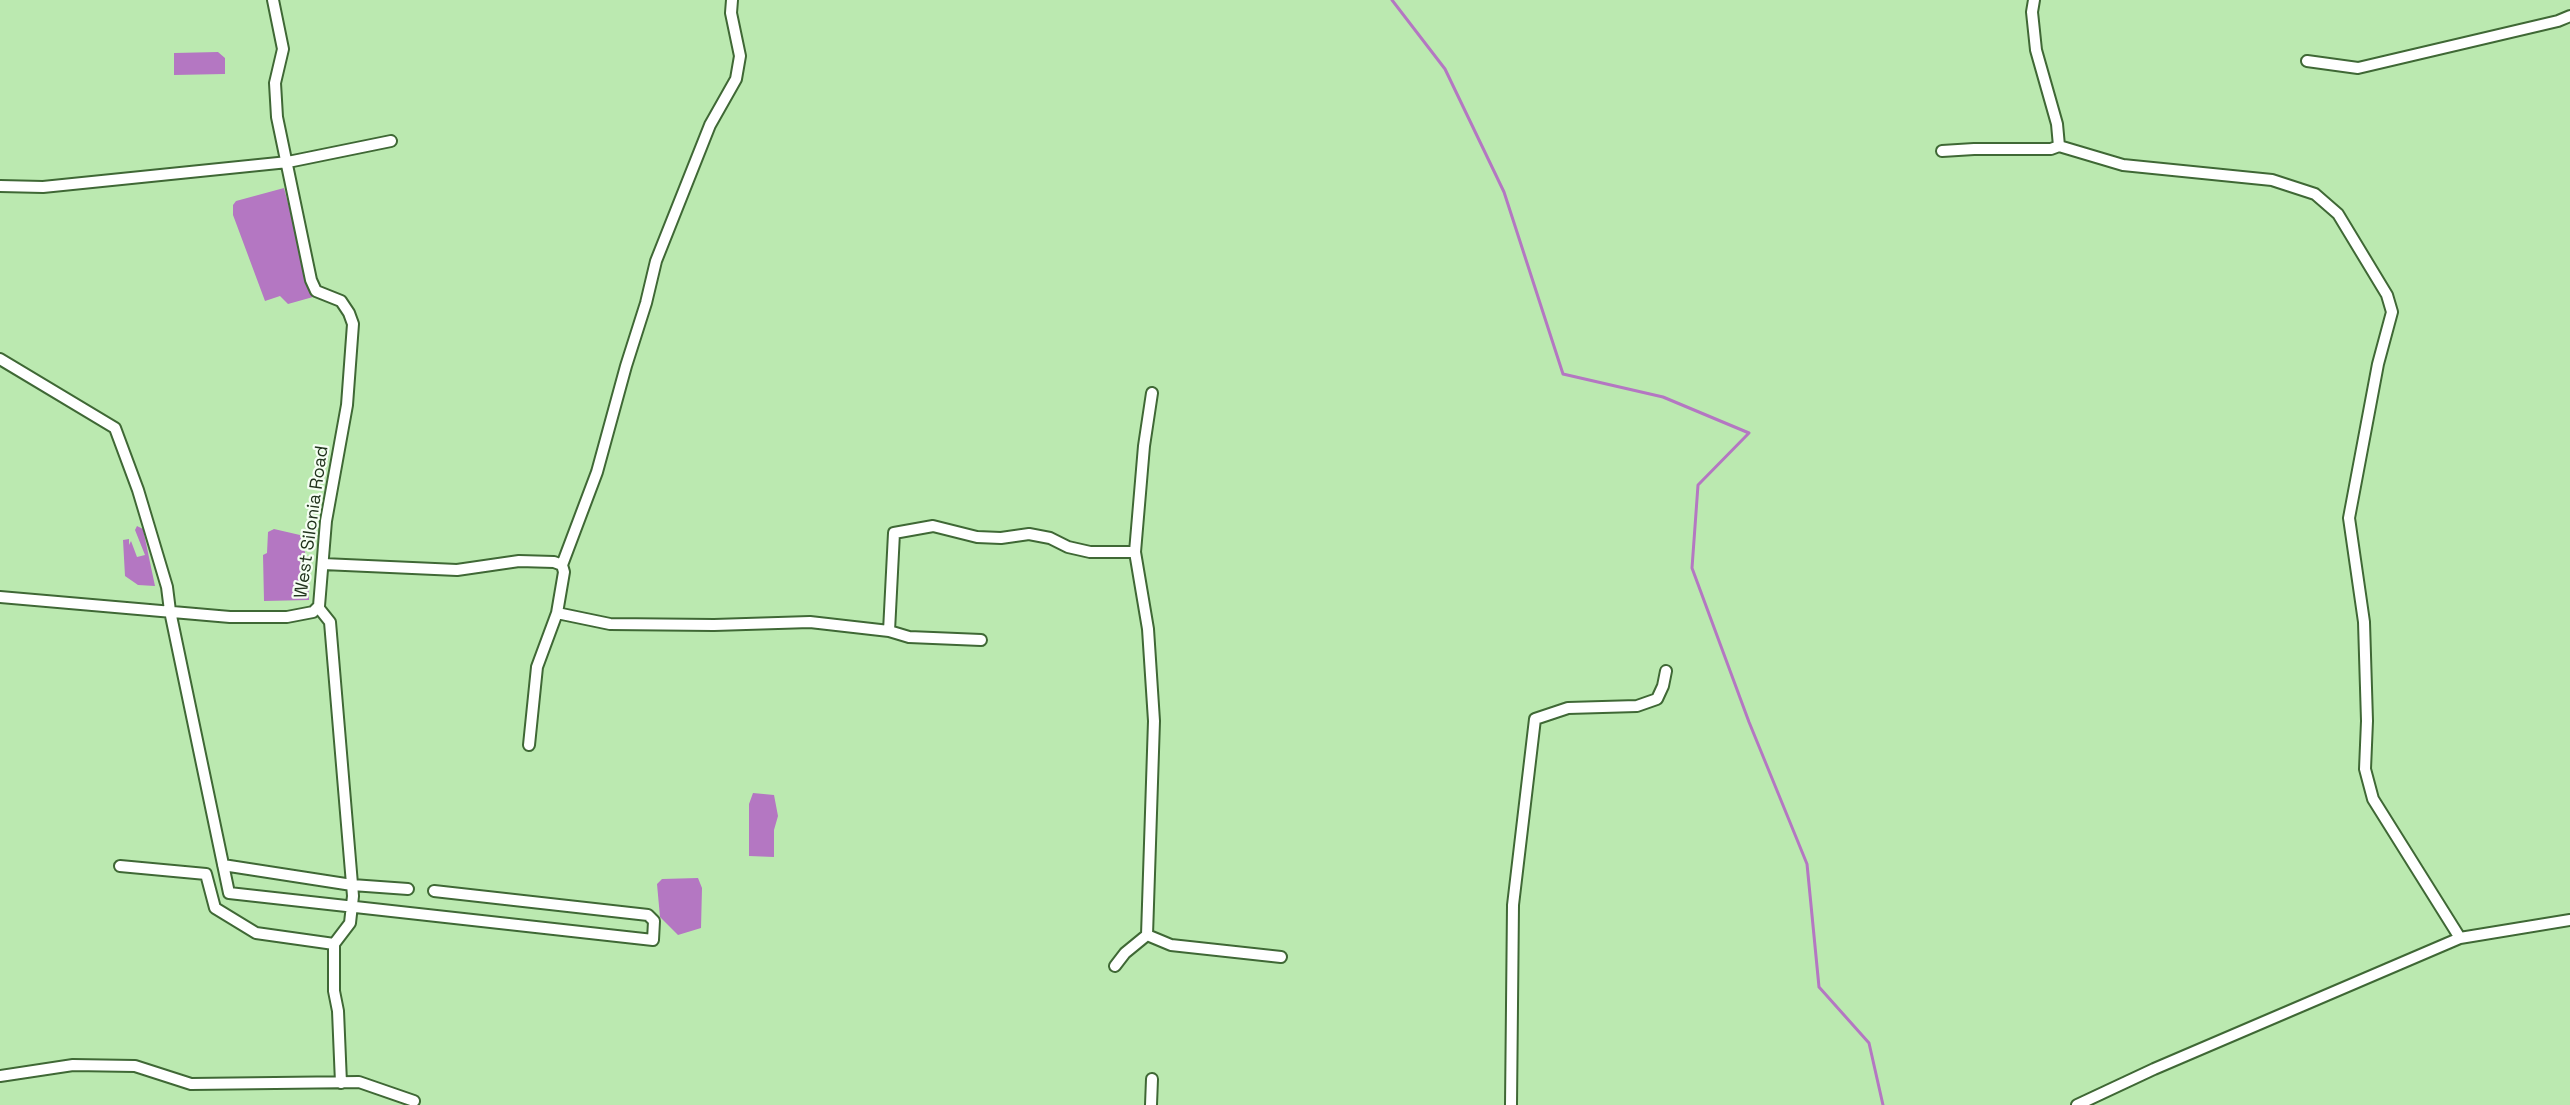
<!DOCTYPE html>
<style>
body{margin:0}
canvas{display:block;background:#bbe9b0}
</style>
<canvas width="2570" height="1105"></canvas>
<script>
const context = document.querySelector('canvas').getContext('2d');
context.lineJoin = 'round';
function fillPath(path, color) { context.fillStyle = color; context.fill(path, 'evenodd'); }
const toPath = rows => new Path2D(rows.map(r => 'M' + r).join(''));
function strokePath(path, color, width, dash) { context.strokeStyle = color; context.lineWidth = width; context.lineCap = dash ? 'butt' : 'round'; context.setLineDash(dash || []); context.stroke(path); }
function drawText(font, color, halo, rows, align = 'center') {
  context.font = font + ' "Space Grotesk",sans-serif'; context.lineWidth = 4.5; context.setLineDash([]); context.textBaseline = 'middle'; context.strokeStyle = halo; context.fillStyle = color; for (const [text, x, y, turn = 0] of rows) {
    context.save(); context.translate(x, y); context.rotate((+turn || 0) * Math.PI / 180); context.textAlign = isNaN(turn) ? turn : align; if (halo) context.strokeText(text, 0, 0); context.fillText(text, 0, 0); context.restore();
  }
}
fillPath(toPath([
 [218,52,225,58,225,74,174,75,174,53],
 [284,188,313,297,288,304,280,296,265,301,233,215,233,205,236,201],
 [137,526,143,529,155,586,138,585,125,576,123,540,129,539,129,545,131,541,137,557,145,555,135,530],
 [274,529,300,535,308,563,309,600,264,601,263,555,267,553,268,532],
 [753,793,774,795,778,816,774,830,774,857,749,856,749,804],
 [698,878,702,888,701,928,678,935,660,917,657,884,662,879]
]), '#b477c2');
strokePath(toPath([
 [1392,0,1445,69,1504,192,1563,374,1663,397,1749,433,1698,485,1692,568,1749,722,1807,864,1819,987,1869,1043,1883,1105]
]), '#b477c2', 3);
const street = toPath([
 [2034,0,2032,12,2036,50,2057,124,2059,146],
 [2307,61,2358,68,2558,21,2570,16],
 [1942,151,1974,149,2051,149,2059,146,2123,165,2272,180,2315,194,2338,214,2387,295,2392,312,2378,364,2349,518,2364,622,2367,721,2365,769,2373,799,2460,938],
 [0,186,43,187,288,162,391,141],
 [0,359,115,428,138,490,167,587,170,611,229,893,653,940,654,921,648,915,434,891],
 [323,564,457,570,519,561,554,562,562,565],
 [0,597,230,617,287,617,313,612,319,606,326,521,347,405,353,324,349,313,341,301,316,291,311,280,277,117,275,83,283,49,273,0],
 [318,607,330,622,353,896,350,923,334,944,334,991,338,1011,341,1083],
 [557,613,610,624,714,625,810,622,889,631,909,637,981,640],
 [889,631,894,533,933,526,977,537,1001,538,1029,534,1050,538,1068,547,1090,552,1135,552],
 [529,745,537,667,557,613,564,572,562,565,597,472,626,366,646,303,656,261,710,125,736,79,740,56,731,13,732,0],
 [223,865,352,885,408,889],
 [120,866,206,874,215,908,256,933,334,944],
 [1147,935,1171,945,1281,957],
 [1115,966,1125,953,1147,935,1154,721,1148,629,1135,552,1144,446,1152,393],
 [0,1076,73,1065,135,1066,191,1084,359,1082,414,1101],
 [1151,1105,1152,1079],
 [1511,1105,1513,905,1535,719,1568,708,1637,706,1657,699,1663,686,1666,671],
 [2077,1105,2154,1069,2460,938,2570,920]
]);
strokePath(street, '#3f6835', 14);
strokePath(street, '#fff', 10);
drawText('18px', '#21331d', '#f5fef3', [
 ["West Silonia Road",312,522,-82]
]);
</script>
